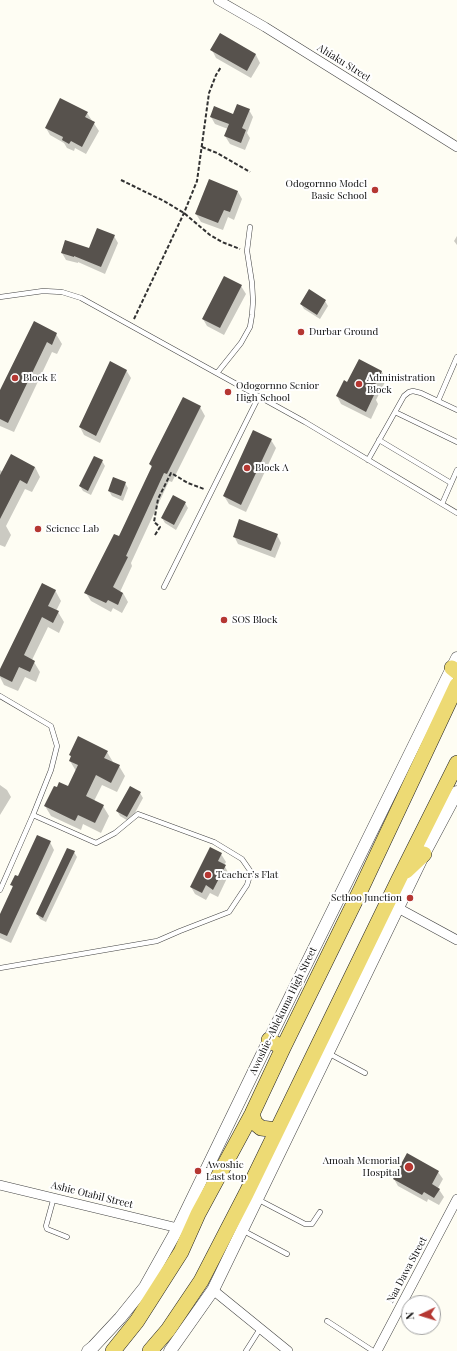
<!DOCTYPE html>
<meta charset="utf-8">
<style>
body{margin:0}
#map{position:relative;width:457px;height:1351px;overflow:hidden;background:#fefdf3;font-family:"Playfair Display",serif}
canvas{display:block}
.north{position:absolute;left:401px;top:1295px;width:40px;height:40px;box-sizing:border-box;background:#fff;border:1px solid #9f9f9f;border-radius:50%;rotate:266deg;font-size:11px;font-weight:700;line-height:16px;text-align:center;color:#101010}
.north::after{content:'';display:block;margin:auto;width:14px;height:18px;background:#b53732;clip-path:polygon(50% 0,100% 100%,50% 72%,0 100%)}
</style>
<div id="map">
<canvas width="457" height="1351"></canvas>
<div class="north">N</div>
</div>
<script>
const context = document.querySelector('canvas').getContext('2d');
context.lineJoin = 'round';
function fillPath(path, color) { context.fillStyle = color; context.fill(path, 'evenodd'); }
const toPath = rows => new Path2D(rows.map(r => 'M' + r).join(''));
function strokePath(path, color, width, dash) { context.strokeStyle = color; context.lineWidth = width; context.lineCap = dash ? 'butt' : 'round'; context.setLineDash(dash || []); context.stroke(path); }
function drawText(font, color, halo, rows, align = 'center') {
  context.font = font + ' "Playfair Display",serif'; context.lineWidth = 4; context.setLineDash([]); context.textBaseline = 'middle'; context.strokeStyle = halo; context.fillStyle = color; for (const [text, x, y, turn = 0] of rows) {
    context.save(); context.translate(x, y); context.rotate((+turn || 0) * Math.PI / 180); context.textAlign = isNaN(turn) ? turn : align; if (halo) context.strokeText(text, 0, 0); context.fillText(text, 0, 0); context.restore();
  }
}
fillPath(toPath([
 [220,35,256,55,260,63,251,78,216,58,212,50],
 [249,110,253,117,247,133,250,138,245,150,230,144,225,136,228,129,215,124,211,117,233,115],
 [87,113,99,131,86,154,75,148,74,151,67,148,64,143,50,135,46,128],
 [238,192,242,199,234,220,228,217,223,230,201,222,196,214],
 [114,236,118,243,105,274,78,262,78,263,66,260,62,253,89,249],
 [457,236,457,245,454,241],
 [241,286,246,294,224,335,207,326,203,319],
 [325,301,328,306,320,319,304,309,301,304],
 [34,323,56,334,62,344,57,354,52,352,14,432,0,426,0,393],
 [359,360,382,372,386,380,376,400,378,404,371,419,341,404,337,396,348,383],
 [126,370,131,378,100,443,84,435,80,427],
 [183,398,200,407,205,416,172,482,169,481,131,563,132,566,120,592,123,593,128,602,122,613,113,608,111,612,91,601,86,593,120,537,152,468,150,464],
 [271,440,276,448,246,512,229,504,224,496],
 [102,461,105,466,91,495,83,491,80,486],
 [35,467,40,477,32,492,25,489,6,526,11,535,5,547,0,545,0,470,3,472],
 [125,483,128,488,123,501,112,496,109,491],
 [185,503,188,508,176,530,165,523,162,518],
 [277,535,281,543,275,558,238,544,234,536],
 [55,590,61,601,56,611,58,612,64,622,59,633,48,627,32,660,34,662,40,672,36,682,25,677,18,691,4,685,0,677,0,672],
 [107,752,113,762,113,763,119,766,125,776,117,792,102,785,94,801,103,806,109,816,101,833,83,824,81,830,51,816,45,806,68,788,76,771,70,761,72,758,70,755],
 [0,785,7,790,11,797,0,815],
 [140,793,143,798,130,822,120,816,117,811],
 [50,842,54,850,11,943,0,938,0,917,13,888,12,885],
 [74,852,77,857,46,922,40,919,37,914],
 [221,854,226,862,224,865,229,874,218,897,210,893,206,900,195,894,191,887],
 [438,1172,443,1179,438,1188,444,1197,439,1205,428,1199,427,1202,398,1186,394,1179]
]), '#0003');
fillPath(toPath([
 [220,33,256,54,247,71,210,50],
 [60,98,88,112,85,117,95,122,82,147,71,141,69,144,62,140,63,137,45,128],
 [237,104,250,109,242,128,246,130,241,143,224,136,229,124,210,117,214,106,233,114],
 [209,179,238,191,230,212,224,210,218,223,195,214],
 [97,228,115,235,101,267,74,256,74,257,61,253,65,240,89,248],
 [224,276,242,285,220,328,202,319],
 [309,289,326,300,317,315,300,304],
 [34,321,57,333,52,345,47,342,8,423,0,419,0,390],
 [359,359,382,371,371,394,374,395,366,412,336,396,344,380,347,382],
 [110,361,127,370,96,436,79,427],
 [183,397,201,406,167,474,164,473,126,556,128,557,113,587,123,593,118,605,108,600,106,603,84,593,114,534,119,536,152,466,149,464],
 [253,430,272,439,241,505,223,496],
 [11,454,35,467,27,484,20,480,0,519,0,475],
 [94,456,103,460,88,491,79,486],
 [113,477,126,482,121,496,108,491],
 [173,495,186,502,174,525,161,518],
 [239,519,278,534,271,551,233,537],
 [42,583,56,590,48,606,59,611,53,623,42,617,24,655,35,661,30,672,19,667,12,682,0,676,0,669],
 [78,736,108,751,104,758,120,765,111,783,96,775,86,796,104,805,95,823,78,815,75,821,44,806,54,786,57,787,59,782,68,786,78,765,69,761,71,756,69,755],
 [130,786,141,792,127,817,116,811],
 [37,835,51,841,7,936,0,933,0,914,13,886,10,885,15,875,18,876],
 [210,847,222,853,218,861,226,865,213,890,206,885,202,893,190,887],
 [67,848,75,851,43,918,36,914],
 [407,1153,439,1171,432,1184,440,1189,434,1198,424,1192,422,1195,393,1179]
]), '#57524d');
const service = toPath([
 [0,297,43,291,62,292,81,298,305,422,457,513],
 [217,373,241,343,250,327,252,315,253,301,252,283,247,251,250,227],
 [438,401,457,357],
 [395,412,457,442],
 [379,440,451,483],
 [368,460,404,396,409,392,413,391,421,393,457,410],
 [442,504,457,470],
 [164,587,259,396],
 [0,696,51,726,57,746,51,770,33,815,0,890],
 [0,968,157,941,180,931,229,912,247,885,251,872,242,859,214,842,138,814,115,833,96,843,33,815],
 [328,1053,365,1073],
 [54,1197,46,1226,47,1229,67,1237],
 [257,1199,305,1224,312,1224,320,1212],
 [242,1230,287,1254],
 [327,1321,373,1351],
 [246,1351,260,1329]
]);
const minor = toPath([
 [218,0,265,27,457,147],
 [398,908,457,940],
 [0,1185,178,1228],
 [213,1290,288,1351],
 [377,1351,457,1199]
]);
const tertiary = toPath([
 [88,1351,93,1347,120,1318,145,1287,178,1228,269,1040,457,658],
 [170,1351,213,1290,424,854,457,792]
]);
const primary = toPath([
 [452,668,457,672],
 [406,871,424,854],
 [269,1040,283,1048],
 [252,1114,255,1123,261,1128,277,1130],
 [113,1351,137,1321,181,1252,198,1214,252,1114,283,1048,361,889,457,685],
 [150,1351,168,1330,201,1281,246,1194,399,879,457,763]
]);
strokePath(service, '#434343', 5.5);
strokePath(minor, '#434343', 10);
strokePath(tertiary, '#434343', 13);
strokePath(primary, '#212121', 16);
strokePath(toPath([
 [202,147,217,153,250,172],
 [121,180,164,201,184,213,210,235,222,242,240,249],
 [134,319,184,213,197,181,209,93,216,75,221,67],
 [155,535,160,527,154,522,158,499,171,473,188,483,204,489]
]), '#323232', 2, [4, 2]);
strokePath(service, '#fff', 4.5);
strokePath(minor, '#fff', 9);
strokePath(tertiary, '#fff', 12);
strokePath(primary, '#edda74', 15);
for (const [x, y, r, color] of [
 [375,190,4,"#b53732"],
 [301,332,4,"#b53732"],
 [15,378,4,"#b53732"],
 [359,384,4,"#b53732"],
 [228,392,4,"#b53732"],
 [247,468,4,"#b53732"],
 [38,529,4,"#b53732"],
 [224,620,4,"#b53732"],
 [208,875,4,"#b53732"],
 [410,898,4,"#b53732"],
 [409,1167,5,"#b53732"],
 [198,1171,4,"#b53732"]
]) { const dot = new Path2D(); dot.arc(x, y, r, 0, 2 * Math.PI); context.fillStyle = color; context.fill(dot); strokePath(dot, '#fff', 1.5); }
drawText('10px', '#101010', '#fff', [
 ["Ahiaku Street",344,63,32],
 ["Awoshie-Ablekuma High Street",283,1011,-64],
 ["Ashie Otabil Street",92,1195,14],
 ["Naa Dawa Street",407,1270,-62]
]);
drawText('10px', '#101010', '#fff', [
 ["Odogornno Model",367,184,"right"],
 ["Basic School",367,196,"right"],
 ["Durbar Ground",309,332],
 ["Block E",23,378],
 ["Administration",367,378],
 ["Block",367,390],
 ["Odogornno Senior",236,386],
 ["High School",236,398],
 ["Block A",255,468],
 ["Science Lab",46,529],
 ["SOS Block",232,620],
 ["Teacher’s Flat",216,875],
 ["Sethoo Junction",402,898,"right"],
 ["Amoah Memorial",400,1161,"right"],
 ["Hospital",400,1173,"right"],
 ["Awoshie",206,1165],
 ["Last stop",206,1177]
], 'left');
</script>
